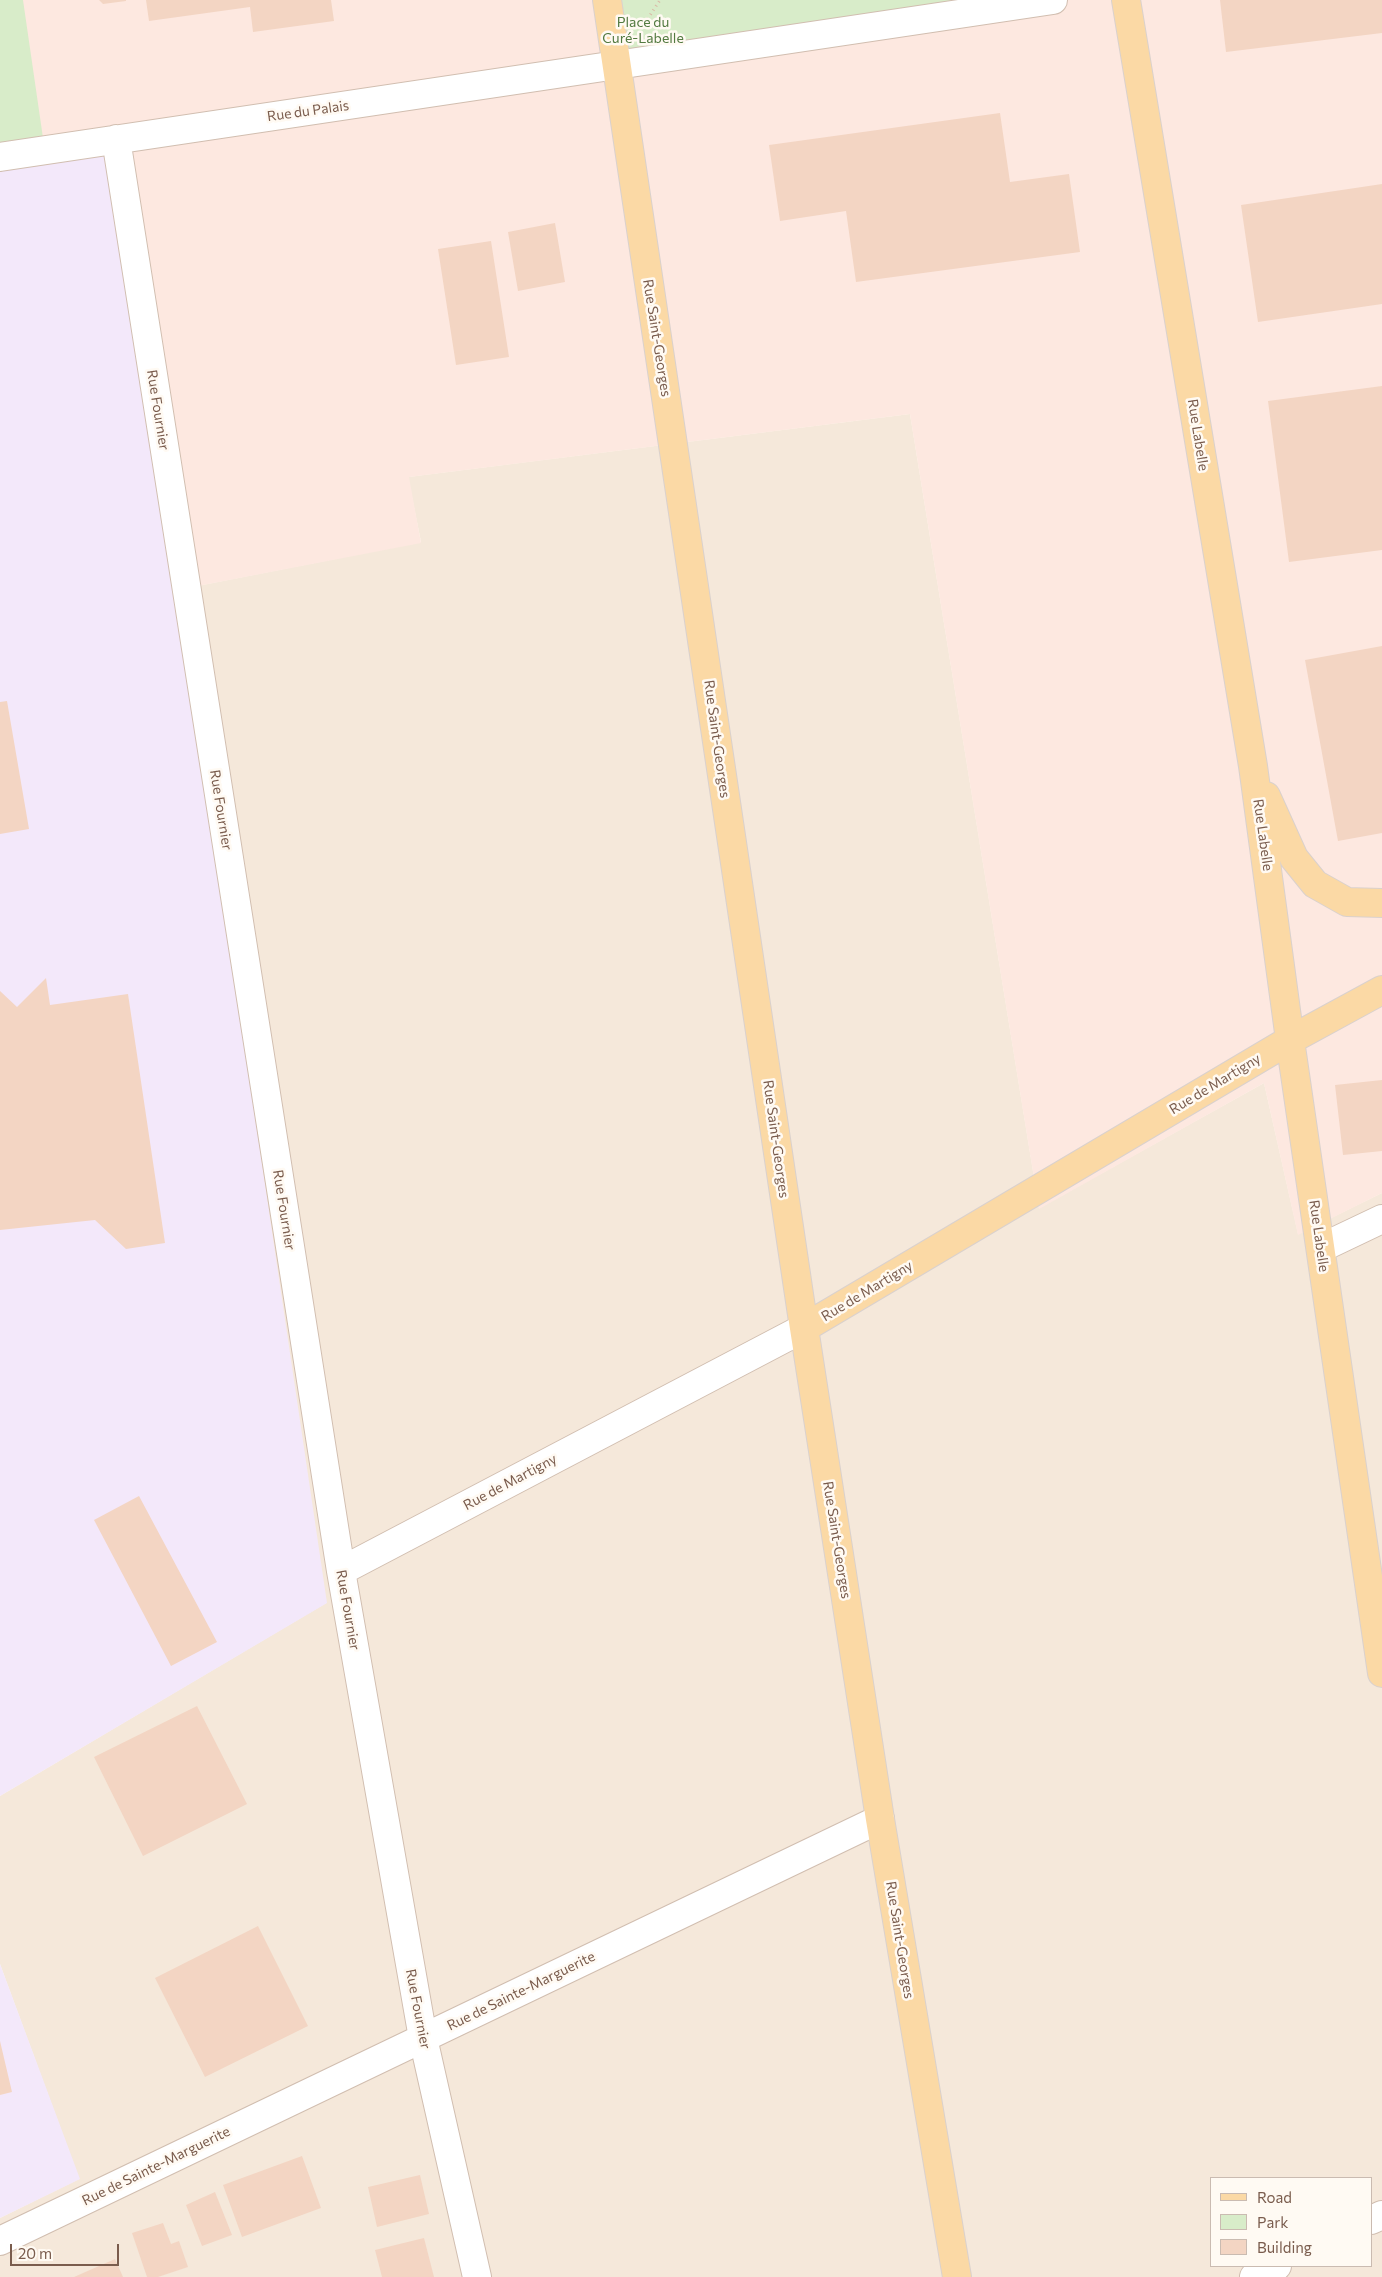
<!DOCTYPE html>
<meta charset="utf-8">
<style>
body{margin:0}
#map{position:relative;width:1382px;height:2277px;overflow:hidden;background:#fdf6ec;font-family:Commissioner,sans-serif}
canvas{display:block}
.legend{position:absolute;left:1210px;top:2177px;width:162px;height:90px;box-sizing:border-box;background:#fffaf3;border:1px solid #cabbb1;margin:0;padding:6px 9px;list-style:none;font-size:15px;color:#7a5c4d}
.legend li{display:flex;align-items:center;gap:10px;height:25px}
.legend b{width:25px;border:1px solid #cabbb1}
.scale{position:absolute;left:10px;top:2244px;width:109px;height:22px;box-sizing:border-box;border:2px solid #7a5c4d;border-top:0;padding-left:6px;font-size:15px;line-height:18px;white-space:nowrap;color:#7a5c4d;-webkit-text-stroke:4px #fffaf3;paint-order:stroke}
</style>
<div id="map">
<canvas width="1382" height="2277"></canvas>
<ul class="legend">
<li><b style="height:6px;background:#fbd9a5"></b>Road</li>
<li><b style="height:14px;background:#d8ecc9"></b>Park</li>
<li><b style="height:14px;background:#f3d5c3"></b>Building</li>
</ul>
<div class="scale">20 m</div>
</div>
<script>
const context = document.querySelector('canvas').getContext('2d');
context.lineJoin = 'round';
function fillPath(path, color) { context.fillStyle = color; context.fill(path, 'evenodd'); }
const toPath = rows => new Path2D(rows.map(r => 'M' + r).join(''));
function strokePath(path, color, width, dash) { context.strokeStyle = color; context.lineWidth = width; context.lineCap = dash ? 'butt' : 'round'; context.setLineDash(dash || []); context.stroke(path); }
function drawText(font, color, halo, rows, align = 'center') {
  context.font = font + ' Commissioner,sans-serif'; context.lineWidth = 5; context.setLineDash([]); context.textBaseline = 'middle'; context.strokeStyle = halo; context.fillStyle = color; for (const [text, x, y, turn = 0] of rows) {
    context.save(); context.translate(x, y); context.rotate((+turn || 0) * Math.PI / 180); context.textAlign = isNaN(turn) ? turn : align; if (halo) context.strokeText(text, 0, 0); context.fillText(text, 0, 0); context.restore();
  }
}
fillPath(toPath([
 [910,414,1039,1208,1264,1083,1298,1234,1382,1193,1382,2277,0,2277,0,2218,79,2179,0,1964,0,1796,326,1603,177,590,421,542,408,477],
 [1211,2178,1371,2178,1371,2266,1211,2266]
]), '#f5e8da');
fillPath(toPath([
 [0,0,1382,0,1382,1193,1298,1235,1264,1083,1039,1209,910,414,409,477,421,543,177,590,0,152]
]), '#fde8e0');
fillPath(toPath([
 [116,139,177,590,327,1603,0,1796,0,157],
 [0,1964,80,2179,0,2218]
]), '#f3e8fa');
fillPath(toPath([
 [0,0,23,0,43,138,0,145],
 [606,0,1051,0,615,63]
]), '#d8ecc9');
fillPath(toPath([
 [99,0,126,0,126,1,103,4],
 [146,0,331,0,334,21,253,32,250,7,149,21],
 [1220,0,1382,0,1382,33,1226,52],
 [1000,113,1010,182,1069,174,1080,252,856,282,846,211,780,221,769,145],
 [1382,184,1382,304,1258,322,1241,205],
 [555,223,565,282,518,291,508,232],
 [491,241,509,357,456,365,438,249],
 [1382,386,1382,550,1289,562,1268,401],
 [1382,646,1382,833,1338,841,1305,660],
 [7,701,29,829,0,834,0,702],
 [46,978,50,1005,128,994,165,1243,126,1249,95,1220,0,1230,0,991,17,1007],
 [1382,1080,1382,1151,1343,1155,1335,1085],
 [139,1496,217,1642,171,1666,94,1520],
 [197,1706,247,1804,143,1856,94,1757],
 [258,1926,308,2026,205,2077,155,1978],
 [0,2041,12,2092,0,2095],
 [302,2156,321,2208,242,2237,223,2185],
 [420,2175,429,2214,377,2227,368,2187],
 [215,2192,232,2235,202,2246,186,2205],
 [163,2223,171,2244,179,2241,188,2267,158,2277,147,2277,132,2233],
 [424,2238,434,2277,382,2277,375,2250],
 [115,2259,123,2277,74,2277]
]), '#f3d5c3');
const minor = toPath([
 [116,139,341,1571,423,2038,477,2277],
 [0,157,1053,0],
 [1321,1248,1382,1219],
 [341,1571,804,1328],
 [1371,2220,1382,2215],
 [0,2241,880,1819],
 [1254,2277,1277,2266]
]);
const major = toPath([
 [607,0,804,1328,880,1819,957,2277],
 [1126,0,1253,766,1290,1040,1382,1673],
 [1266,796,1294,858,1315,884,1347,902,1382,903],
 [804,1328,1290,1040,1382,990]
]);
strokePath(minor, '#d1beb0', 30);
strokePath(major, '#dad1cd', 30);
strokePath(toPath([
 [645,23,660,0]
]), '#d9b8a5', 3, [1, 4]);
strokePath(minor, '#fff', 28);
strokePath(major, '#fbd9a5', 28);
drawText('14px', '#537a41', '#fffaf3', [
 ["Place du",643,22],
 ["Curé-Labelle",643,38]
]);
drawText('14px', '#7a5c4d', '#fffaf3', [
 ["Rue du Palais",308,111,-8],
 ["Rue Saint-Georges",657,338,81],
 ["Rue Fournier",158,410,81],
 ["Rue Labelle",1198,435,81],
 ["Rue Saint-Georges",717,739,82],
 ["Rue Fournier",221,810,81],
 ["Rue Labelle",1263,835,82],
 ["Rue de Martigny",1215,1084,-31],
 ["Rue Saint-Georges",776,1139,82],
 ["Rue Fournier",284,1210,81],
 ["Rue Labelle",1319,1236,82],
 ["Rue de Martigny",867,1291,-31],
 ["Rue de Martigny",510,1482,-28],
 ["Rue Saint-Georges",837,1540,81],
 ["Rue Fournier",348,1610,80],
 ["Rue Saint-Georges",900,1940,81],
 ["Rue de Sainte-Marguerite",521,1991,-26],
 ["Rue Fournier",418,2009,79],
 ["Rue de Sainte-Marguerite",156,2166,-26]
]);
</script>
